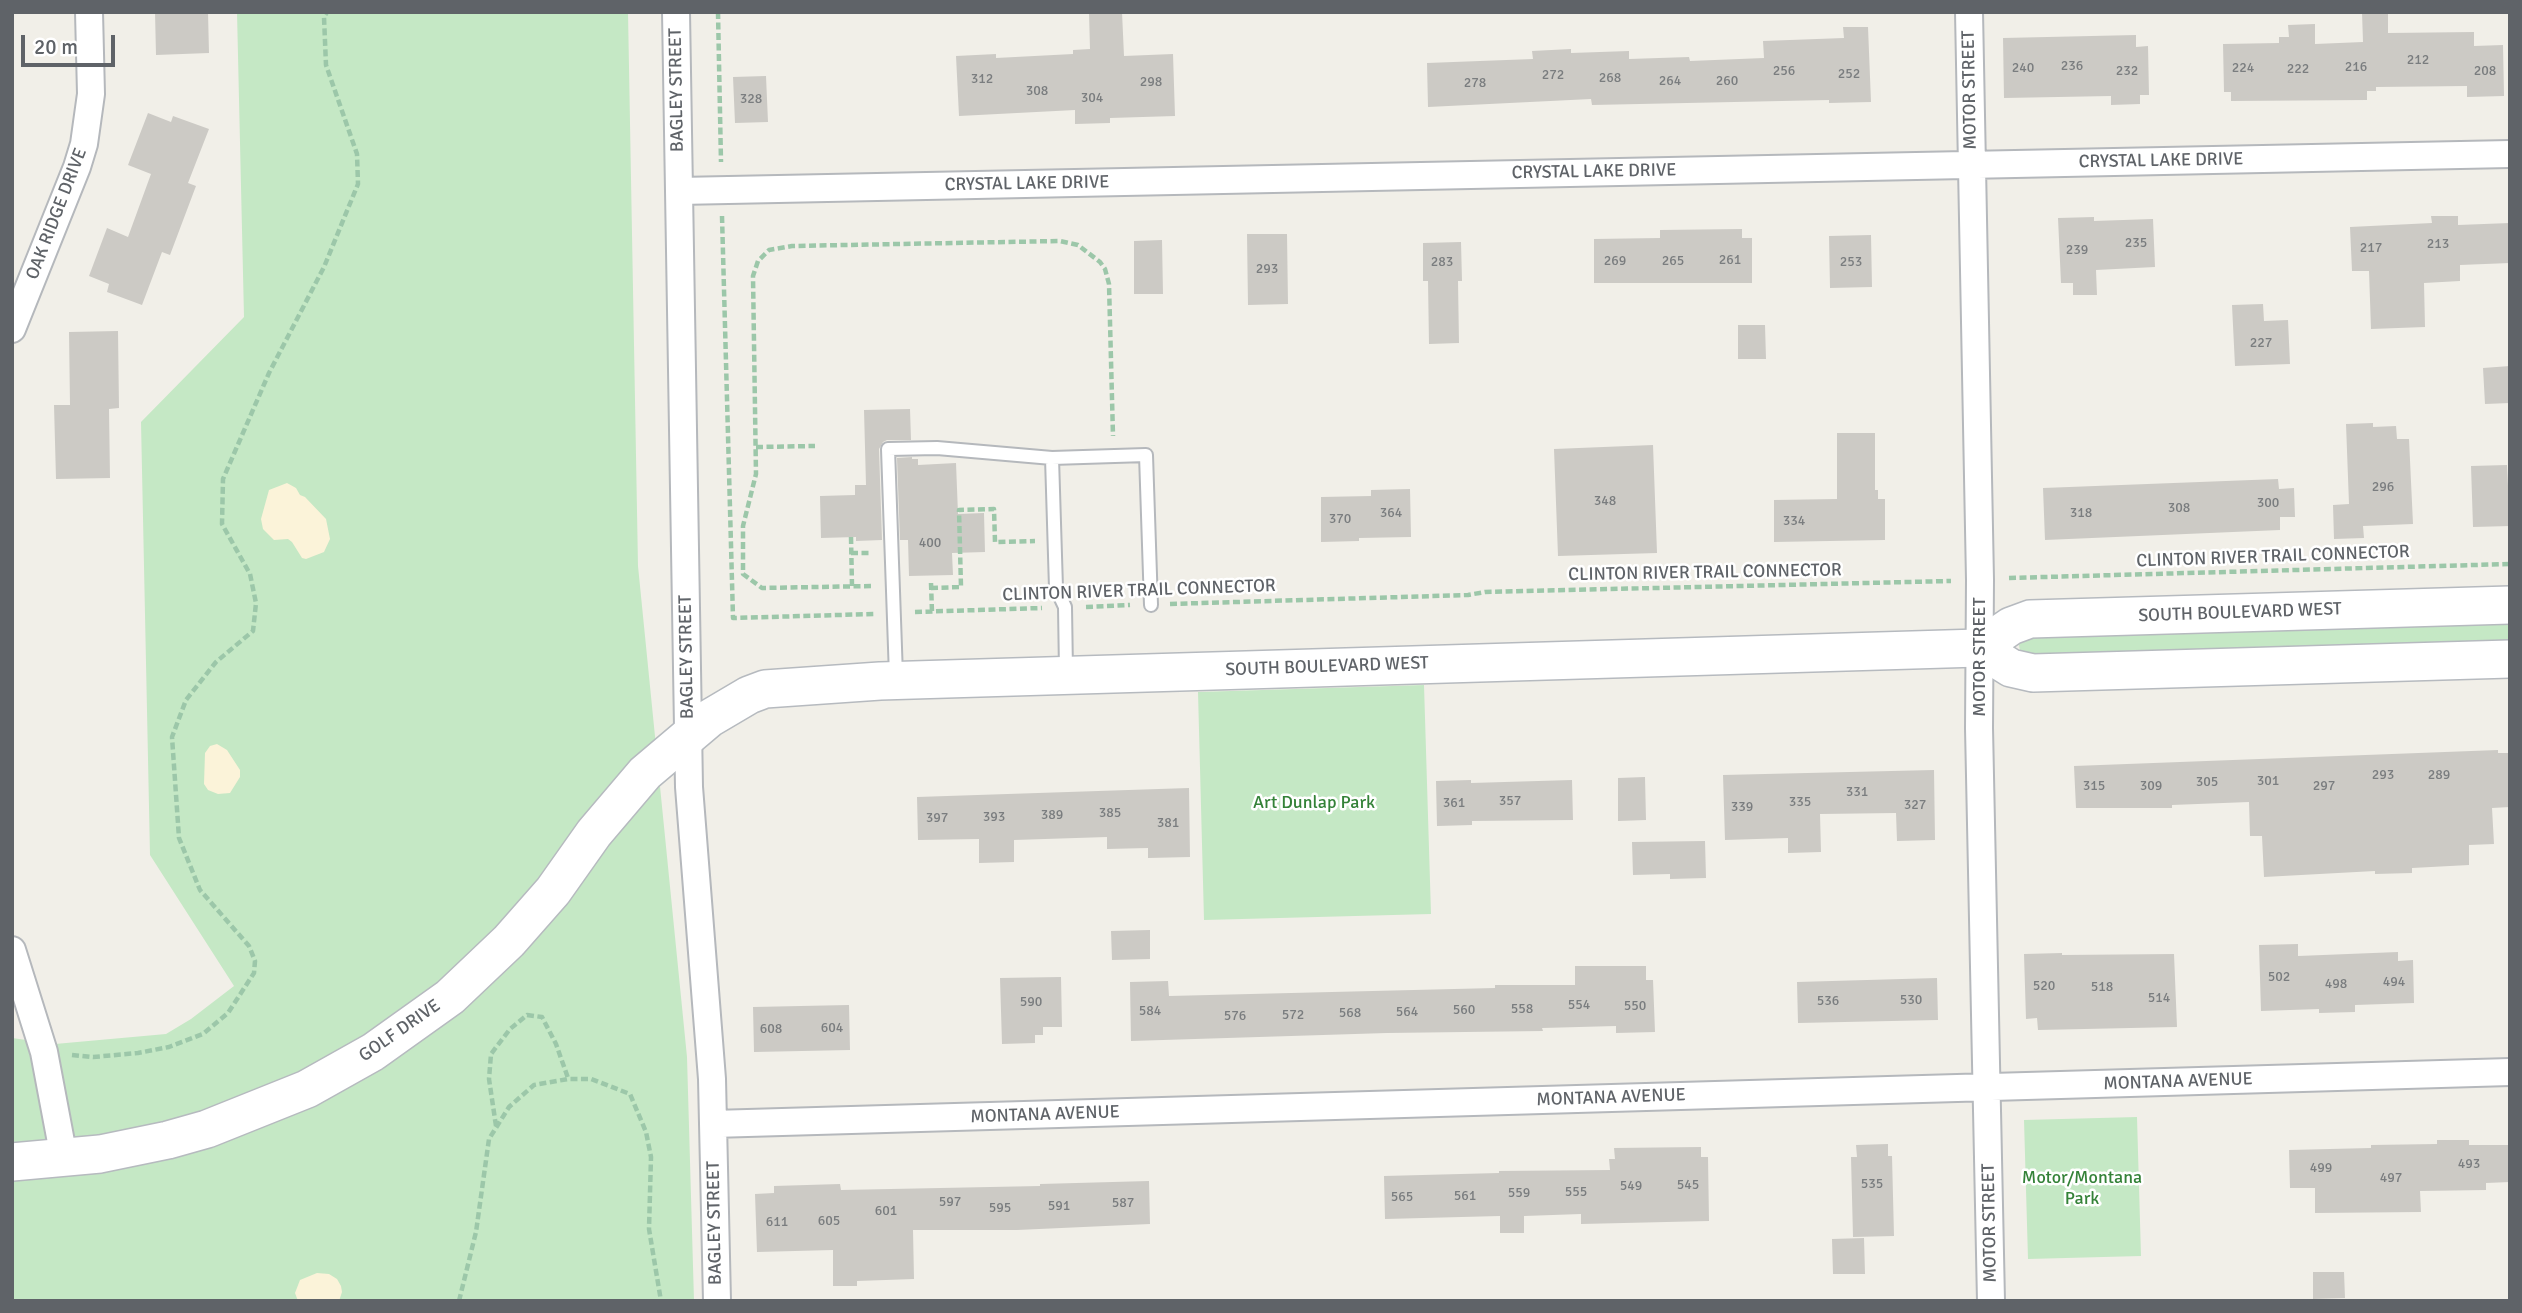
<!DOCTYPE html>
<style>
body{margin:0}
#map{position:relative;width:2522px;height:1313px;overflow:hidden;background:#f1efe8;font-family:Signika,sans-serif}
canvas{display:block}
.frame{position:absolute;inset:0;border:14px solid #5f6368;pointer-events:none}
.scale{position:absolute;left:21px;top:35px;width:94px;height:32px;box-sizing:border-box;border:4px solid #5f6368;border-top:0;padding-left:9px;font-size:21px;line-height:24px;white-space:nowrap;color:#5f6368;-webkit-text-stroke:5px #fff;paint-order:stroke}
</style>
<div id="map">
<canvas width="2522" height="1313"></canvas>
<div class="frame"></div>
<div class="scale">20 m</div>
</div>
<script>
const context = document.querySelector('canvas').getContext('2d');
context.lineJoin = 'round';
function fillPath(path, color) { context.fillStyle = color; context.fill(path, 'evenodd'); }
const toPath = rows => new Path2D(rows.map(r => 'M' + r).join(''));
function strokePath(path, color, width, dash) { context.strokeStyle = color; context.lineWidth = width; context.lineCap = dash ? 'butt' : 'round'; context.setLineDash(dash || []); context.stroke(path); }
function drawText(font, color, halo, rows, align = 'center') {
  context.font = font + ' Signika,sans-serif'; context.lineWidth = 5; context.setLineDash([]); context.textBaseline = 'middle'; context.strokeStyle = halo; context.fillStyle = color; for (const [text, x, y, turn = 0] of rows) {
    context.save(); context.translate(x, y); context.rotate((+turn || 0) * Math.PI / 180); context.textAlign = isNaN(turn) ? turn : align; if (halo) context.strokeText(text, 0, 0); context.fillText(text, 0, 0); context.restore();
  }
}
fillPath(toPath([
 [237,12,628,12,638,566,687,1057,694,1301,12,1301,12,1038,55,1044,166,1034,191,1019,234,986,150,855,141,422,244,317],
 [2510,619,2510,646,2035,660,2020,651,2019,645,2023,637],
 [1424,685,1431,914,1204,920,1198,692],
 [2137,1117,2141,1256,2028,1259,2024,1120]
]), '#c5e8c5');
fillPath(toPath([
 [287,483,296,488,300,495,305,497,326,519,330,539,324,552,306,559,302,558,292,542,288,539,274,540,263,529,261,519,269,490],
 [217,744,227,750,240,770,240,777,230,793,218,794,208,790,204,784,205,753,210,746],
 [317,1273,329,1274,337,1279,341,1286,342,1292,339,1301,298,1301,295,1293,300,1280]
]), '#fbf3d9');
fillPath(toPath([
 [155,12,208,12,209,53,156,55],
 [1089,12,1122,12,1124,56,1173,54,1175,116,1110,118,1110,123,1075,124,1075,110,959,116,956,56,996,54,996,58,1073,54,1073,50,1090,49],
 [2362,12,2388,12,2388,33,2474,32,2474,46,2503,45,2504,96,2467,97,2467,86,2376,87,2376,91,2367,91,2367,100,2231,101,2231,92,2224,92,2223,44,2279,43,2279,37,2289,37,2288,25,2315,24,2315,44,2363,42],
 [1843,27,1868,27,1871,102,1829,103,1829,100,1592,105,1591,99,1428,107,1427,63,1533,59,1532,51,1571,49,1571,53,1629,51,1629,59,1689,57,1690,61,1764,58,1763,41,1844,38],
 [2136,35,2136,47,2148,46,2149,95,2140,95,2140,104,2111,105,2111,96,2004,98,2003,38],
 [766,76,768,122,735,123,733,77],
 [148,113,171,122,173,116,209,129,188,183,196,186,170,255,162,252,142,305,107,292,109,284,89,276,107,228,128,237,151,174,128,165],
 [2431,216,2458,216,2458,225,2510,223,2510,263,2460,265,2460,281,2424,283,2425,327,2371,329,2369,271,2352,271,2350,227,2432,223],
 [2094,217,2094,221,2153,219,2155,267,2096,270,2097,295,2073,295,2073,283,2061,283,2058,218],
 [1742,229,1742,238,1752,238,1752,283,1594,283,1594,239,1660,238,1660,230],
 [1247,234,1287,234,1288,304,1248,305],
 [1871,235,1872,287,1830,288,1829,236],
 [1162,240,1163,294,1134,294,1134,241],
 [1461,242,1462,281,1458,281,1459,343,1429,344,1428,281,1423,281,1423,243],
 [2263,304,2264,321,2288,320,2290,364,2235,366,2232,305],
 [1738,325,1765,325,1766,359,1738,359],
 [118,331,119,408,109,409,110,478,56,479,54,405,70,405,69,332],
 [2510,366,2510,403,2485,404,2483,368],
 [910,409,911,440,887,440,883,442,879,449,882,540,856,541,856,537,821,538,820,496,855,495,855,485,866,485,864,410],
 [2373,423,2373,427,2396,426,2397,439,2409,439,2413,524,2363,526,2364,538,2334,539,2333,505,2349,504,2346,424],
 [1837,433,1875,433,1875,490,1878,490,1878,499,1885,499,1885,540,1774,542,1774,500,1837,499],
 [1653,445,1657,553,1558,556,1554,449],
 [912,457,912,459,918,459,918,465,956,463,958,514,984,513,985,552,952,553,953,575,909,576,908,540,900,540,897,458],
 [2507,465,2510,526,2473,527,2471,466],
 [2278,479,2279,489,2294,488,2295,517,2280,517,2280,530,2045,540,2043,488],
 [1410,489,1411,537,1359,538,1359,541,1321,542,1321,497,1371,496,1371,490],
 [2498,750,2498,753,2510,753,2510,807,2492,808,2494,844,2469,845,2469,865,2412,868,2412,873,2375,874,2375,871,2264,877,2262,836,2250,836,2249,802,2172,805,2172,808,2076,808,2074,766],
 [1934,770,1935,840,1897,841,1896,813,1820,814,1821,852,1788,853,1788,838,1725,840,1723,775],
 [1645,777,1646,820,1618,821,1618,778],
 [1471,780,1471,783,1572,780,1573,820,1472,821,1472,825,1437,826,1436,781],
 [1189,788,1190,857,1148,858,1148,848,1107,849,1107,837,1014,840,1014,862,979,863,979,839,918,840,917,797],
 [1705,841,1706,878,1670,879,1670,874,1633,875,1632,842],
 [1150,930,1150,959,1112,960,1111,931],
 [2298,944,2298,956,2398,952,2398,961,2413,960,2414,1003,2355,1005,2355,1012,2319,1013,2319,1009,2261,1011,2259,945],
 [2062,953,2062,955,2174,954,2177,1027,2038,1030,2037,1018,2026,1019,2024,954],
 [1575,966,1646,966,1646,980,1653,980,1655,1032,1616,1033,1616,1026,1542,1028,1543,1031,1387,1033,1131,1041,1130,982,1168,981,1169,996,1495,988,1495,985,1575,985],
 [1061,977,1062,1027,1043,1027,1043,1035,1035,1035,1035,1043,1002,1044,1000,978],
 [1937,978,1938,1020,1798,1023,1797,982],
 [849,1005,850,1050,754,1052,753,1007],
 [2437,1140,2469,1140,2469,1145,2510,1145,2510,1182,2486,1183,2486,1190,2420,1191,2421,1212,2315,1213,2315,1188,2290,1188,2289,1150,2371,1148,2371,1145,2437,1144],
 [1888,1144,1888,1156,1892,1156,1894,1236,1853,1237,1851,1157,1857,1157,1856,1145],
 [1701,1147,1701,1157,1708,1157,1709,1221,1581,1224,1581,1214,1524,1216,1524,1233,1500,1233,1500,1216,1385,1219,1384,1176,1499,1173,1499,1171,1610,1170,1609,1159,1615,1159,1614,1148],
 [1149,1181,1150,1224,1017,1230,913,1230,914,1279,857,1281,857,1286,833,1286,833,1250,757,1252,755,1194,774,1193,774,1186,840,1184,841,1190,1040,1186,1040,1184],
 [1864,1238,1865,1274,1833,1274,1832,1239],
 [2313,1272,2344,1272,2345,1298,2313,1299]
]), '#cccac5');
const lane = toPath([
 [1052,458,1056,588,1065,607,1066,671],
 [896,676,888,449,937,448,1052,458,1146,455,1151,605]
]);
const street = toPath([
 [676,12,689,787,712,1079,717,1301],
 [1969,12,1980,580,1979,728,1991,1301],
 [679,191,2510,154],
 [12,329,77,167,84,144,91,94,89,12],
 [12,950,44,1052,64,1158],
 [713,1124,2510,1072]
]);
const secondary = toPath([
 [1979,648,2011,668,2033,673,2510,659],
 [12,1162,100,1154,168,1140,207,1129,307,1089,373,1052,450,997,509,941,553,891,594,833,645,773,710,718,749,695,765,689,880,681,1979,648,2011,626,2030,619,2510,605]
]);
strokePath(lane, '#b5b8bc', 16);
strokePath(street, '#b5b8bc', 30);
strokePath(secondary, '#b6babf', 40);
strokePath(toPath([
 [718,12,721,162],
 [722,216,733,618,874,614],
 [756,447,815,446],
 [851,537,852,586],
 [851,553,871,553],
 [2009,578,2510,564],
 [931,583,932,612],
 [871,586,762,588,743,574,743,526,756,474,753,276,758,261,769,250,792,246,1060,241,1078,245,1100,262,1105,269,1109,284,1113,436],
 [931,588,961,587,959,510,994,509,995,542,1035,541],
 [1170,604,1468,595,1485,592,1951,581],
 [1086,607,1130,605],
 [915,612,1042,608],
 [72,1055,93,1057,138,1053,169,1047,203,1034,228,1013,254,973,255,961,249,946,200,890,179,838,172,737,186,700,216,662,253,631,256,603,250,574,222,524,223,479,269,373,324,267,358,184,357,154,326,65,324,17,327,12],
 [496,1126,489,1079,491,1054,510,1029,527,1015,542,1017,556,1044,568,1078],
 [459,1301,476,1232,489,1139,509,1107,534,1085,568,1079,591,1079,630,1094,646,1132,651,1157,649,1229,661,1301]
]), '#9cc7a9', 4.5, [7, 3.5]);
strokePath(lane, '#fff', 12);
strokePath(street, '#fff', 26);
strokePath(secondary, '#fff', 37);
drawText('14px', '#7a7d7f', null, [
 ["212",2418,60],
 ["236",2072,66],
 ["216",2356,67],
 ["240",2023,68],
 ["224",2243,68],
 ["222",2298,69],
 ["256",1784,71],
 ["232",2127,71],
 ["208",2485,71],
 ["252",1849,74],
 ["272",1553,75],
 ["268",1610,78],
 ["312",982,79],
 ["264",1670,81],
 ["260",1727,81],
 ["298",1151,82],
 ["278",1475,83],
 ["308",1037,91],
 ["304",1092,98],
 ["328",751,99],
 ["235",2136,243],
 ["213",2438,244],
 ["217",2371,248],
 ["239",2077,250],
 ["261",1730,260],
 ["269",1615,261],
 ["265",1673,261],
 ["283",1442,262],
 ["253",1851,262],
 ["293",1267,269],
 ["227",2261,343],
 ["296",2383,487],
 ["348",1605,501],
 ["300",2268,503],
 ["308",2179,508],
 ["364",1391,513],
 ["318",2081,513],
 ["370",1340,519],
 ["334",1794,521],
 ["400",930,543],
 ["293",2383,775],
 ["289",2439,775],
 ["301",2268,781],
 ["305",2207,782],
 ["315",2094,786],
 ["309",2151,786],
 ["297",2324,786],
 ["331",1857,792],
 ["357",1510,801],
 ["335",1800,802],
 ["361",1454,803],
 ["327",1915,805],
 ["339",1742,807],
 ["385",1110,813],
 ["389",1052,815],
 ["393",994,817],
 ["397",937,818],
 ["381",1168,823],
 ["502",2279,977],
 ["494",2394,982],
 ["498",2336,984],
 ["520",2044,986],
 ["518",2102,987],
 ["514",2159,998],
 ["530",1911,1000],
 ["536",1828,1001],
 ["590",1031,1002],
 ["554",1579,1005],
 ["550",1635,1006],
 ["558",1522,1009],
 ["560",1464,1010],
 ["584",1150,1011],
 ["564",1407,1012],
 ["568",1350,1013],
 ["572",1293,1015],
 ["576",1235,1016],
 ["604",832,1028],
 ["608",771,1029],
 ["493",2469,1164],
 ["499",2321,1168],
 ["497",2391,1178],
 ["535",1872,1184],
 ["545",1688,1185],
 ["549",1631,1186],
 ["555",1576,1192],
 ["559",1519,1193],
 ["561",1465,1196],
 ["565",1402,1197],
 ["597",950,1202],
 ["587",1123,1203],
 ["591",1059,1206],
 ["595",1000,1208],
 ["601",886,1211],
 ["605",829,1221],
 ["611",777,1222]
]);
drawText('18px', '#5f6368', '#fff', [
 ["BAGLEY STREET",677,90,-91],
 ["MOTOR STREET",1970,90,-91],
 ["CRYSTAL LAKE DRIVE",2161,161,-1],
 ["CRYSTAL LAKE DRIVE",1594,172,-1],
 ["CRYSTAL LAKE DRIVE",1027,184,-1],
 ["OAK RIDGE DRIVE",57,214,-69],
 ["CLINTON RIVER TRAIL CONNECTOR",2273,557,-2],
 ["CLINTON RIVER TRAIL CONNECTOR",1705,573,-1],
 ["CLINTON RIVER TRAIL CONNECTOR",1139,591,-2],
 ["SOUTH BOULEVARD WEST",2240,613,-2],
 ["BAGLEY STREET",687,657,-91],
 ["MOTOR STREET",1980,657,-90],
 ["SOUTH BOULEVARD WEST",1327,667,-2],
 ["GOLF DRIVE",400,1031,-35],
 ["MONTANA AVENUE",2178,1082,-2],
 ["MONTANA AVENUE",1611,1098,-2],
 ["MONTANA AVENUE",1045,1115,-2],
 ["BAGLEY STREET",715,1223,-91],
 ["MOTOR STREET",1990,1223,-91]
]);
drawText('18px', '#348238', '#fff', [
 ["Art Dunlap Park",1314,803],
 ["Motor/Montana",2082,1178],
 ["Park",2082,1199]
]);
</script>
